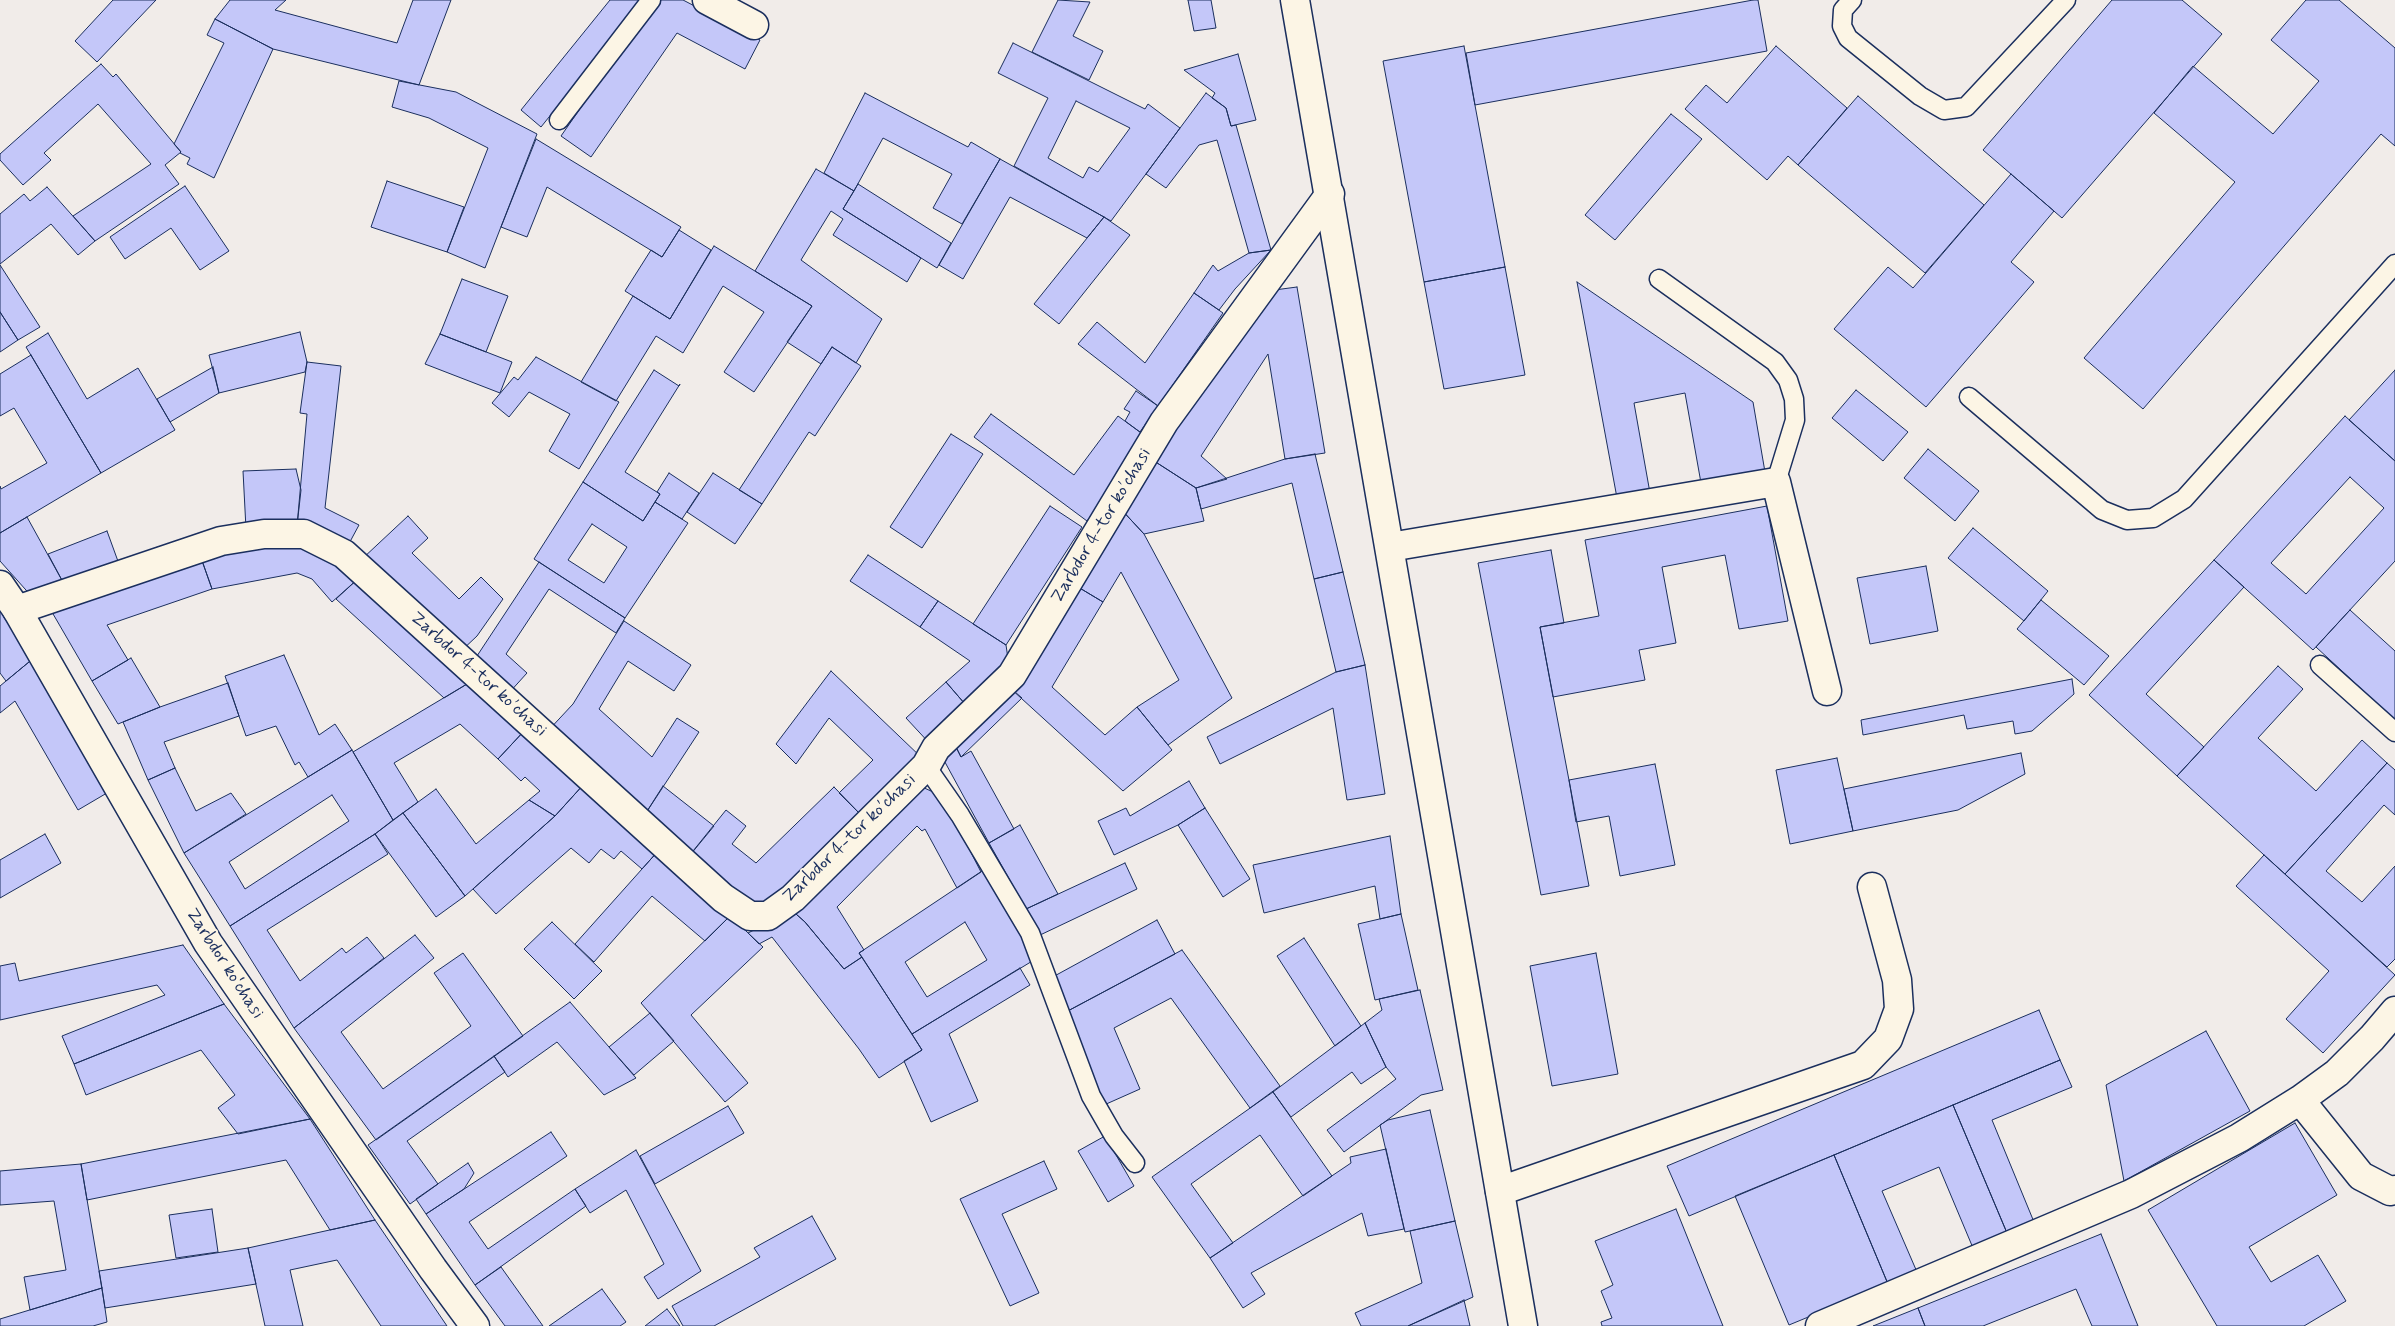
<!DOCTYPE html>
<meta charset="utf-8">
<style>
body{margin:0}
canvas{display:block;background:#f1ece9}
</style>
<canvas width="2395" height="1326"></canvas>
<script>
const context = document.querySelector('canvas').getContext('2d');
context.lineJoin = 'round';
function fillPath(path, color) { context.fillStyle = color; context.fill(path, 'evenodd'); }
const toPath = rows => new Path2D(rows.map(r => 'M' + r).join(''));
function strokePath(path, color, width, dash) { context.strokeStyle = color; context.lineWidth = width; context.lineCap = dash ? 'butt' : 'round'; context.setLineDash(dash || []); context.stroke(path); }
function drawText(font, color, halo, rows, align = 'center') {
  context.font = font + ' Mynerve,sans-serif'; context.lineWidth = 4; context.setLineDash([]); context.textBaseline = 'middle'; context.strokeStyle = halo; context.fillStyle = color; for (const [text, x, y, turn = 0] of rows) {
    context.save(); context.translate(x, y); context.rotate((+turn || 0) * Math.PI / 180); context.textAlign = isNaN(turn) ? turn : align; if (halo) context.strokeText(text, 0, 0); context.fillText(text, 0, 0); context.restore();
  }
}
const building = toPath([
 [113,0,156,0,97,62,75,41,113,0],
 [230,0,286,0,275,10,397,43,413,0,451,0,419,85,273,49,215,19,230,0],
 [610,0,643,0,541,127,521,110,610,0],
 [656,0,683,0,760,40,745,69,677,33,591,157,561,136,656,0],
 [1058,0,1090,2,1073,36,1103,51,1089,80,1032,52,1058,0],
 [1188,0,1211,0,1216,28,1194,31,1188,0],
 [1753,0,1758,0,1767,51,1475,105,1466,53,1753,0],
 [2112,0,2182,0,2222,34,2062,218,1983,150,2112,0],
 [2306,0,2339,0,2395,48,2395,146,2381,134,2143,409,2084,358,2235,182,2154,113,2193,66,2273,134,2319,81,2271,40,2306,0],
 [215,19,273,49,214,178,187,164,190,158,180,153,181,152,174,144,224,43,207,35,215,19],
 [1013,43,1145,109,1148,104,1180,128,1111,221,1014,166,1048,98,998,73,1013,43],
 [1076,101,1130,128,1098,172,1089,167,1083,178,1048,158,1076,101],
 [1464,46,1505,267,1424,282,1383,61,1464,46],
 [1776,46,1847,108,1798,165,1788,156,1767,180,1685,109,1706,85,1727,103,1776,46],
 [1238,54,1256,120,1231,126,1226,108,1212,98,1215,93,1184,70,1238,54],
 [101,64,113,77,116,74,181,152,165,165,179,184,95,241,73,216,151,164,98,104,44,153,51,160,23,185,0,160,0,154,101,64],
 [399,81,456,92,537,134,485,268,447,252,488,148,429,118,392,107,399,81],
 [865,93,968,147,971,142,1000,159,962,224,933,208,952,174,883,138,854,191,824,173,865,93],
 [1206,93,1226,108,1231,126,1236,125,1271,250,1249,253,1217,140,1199,145,1166,188,1146,174,1206,93],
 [1858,96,1984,205,1925,273,1798,165,1858,96],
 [1671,114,1702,139,1615,240,1585,215,1671,114],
 [536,139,681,227,662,257,547,187,527,237,501,227,536,139],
 [1000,159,1104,217,1087,238,1010,197,963,279,939,265,1000,159],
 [816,169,854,191,843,209,921,258,907,282,833,235,843,219,831,211,801,260,882,319,856,363,832,347,821,364,787,342,812,306,755,271,816,169],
 [2011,174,2054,211,2011,262,2034,282,1926,407,1834,329,1888,267,1913,288,2011,174],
 [387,181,464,207,447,252,371,227,387,181],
 [858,184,951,243,937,268,843,209,858,184],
 [185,186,229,251,200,270,171,228,125,259,110,237,185,186],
 [47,187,95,241,78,255,51,224,0,264,0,214,24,194,30,201,47,187],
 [1104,217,1130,235,1059,324,1034,304,1104,217],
 [679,230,711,250,670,319,625,291,651,250,662,257,679,230],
 [714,246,812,306,754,392,724,372,764,312,723,286,683,353,656,336,616,401,581,382,633,296,670,319,714,246],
 [1271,250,1235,289,1219,310,1194,293,1213,265,1218,271,1249,253,1271,250],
 [0,265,40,327,18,340,0,312,0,265],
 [1505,267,1525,375,1444,389,1424,282,1505,267],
 [462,279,508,296,486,352,440,334,462,279],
 [1577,282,1753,402,1765,472,1701,483,1685,393,1634,403,1650,493,1617,498,1577,282],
 [1297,287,1325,453,1285,459,1268,354,1201,456,1227,479,1196,488,1151,459,1267,291,1297,287],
 [1194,293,1223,313,1158,406,1078,344,1097,322,1145,363,1194,293],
 [0,312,18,340,0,352,0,312],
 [300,332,307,362,305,372,219,393,209,355,300,332],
 [48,333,87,399,138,368,175,430,101,473,26,347,48,333],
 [440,334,512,362,500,393,425,364,440,334],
 [832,347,861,366,815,436,809,432,762,504,739,490,832,347],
 [31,355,101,473,0,533,0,486,1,489,47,463,14,408,0,416,0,374,31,355],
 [536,357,619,402,579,469,549,451,570,414,529,392,509,417,492,403,514,377,518,380,536,357],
 [307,362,341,366,325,508,359,525,345,551,297,526,307,414,300,413,307,362],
 [213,367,219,393,170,422,157,399,213,367],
 [654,370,679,386,680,384,625,472,660,494,643,521,583,482,654,370],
 [2395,370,2395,461,2349,420,2395,370],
 [1856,390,1908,432,1883,461,1832,418,1856,390],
 [1136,391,1158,406,1140,432,1125,421,1130,412,1124,409,1136,391],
 [991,414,1074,475,1118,416,1148,438,1087,521,974,437,991,414],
 [2345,416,2395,461,2395,561,2313,650,2214,560,2345,416],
 [2350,477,2384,508,2306,594,2271,563,2350,477],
 [951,434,983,454,922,548,890,527,951,434],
 [1928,449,1979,491,1955,521,1904,478,1928,449],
 [1315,454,1343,572,1314,579,1292,483,1201,509,1196,488,1285,459,1315,454],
 [1151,459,1196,488,1204,521,1144,534,1119,507,1151,459],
 [296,469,301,490,297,526,246,529,243,471,296,469],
 [669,473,699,493,682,519,655,502,660,494,657,492,669,473],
 [713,473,762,504,735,544,687,512,713,473],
 [583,482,643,521,655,502,688,523,625,618,534,559,583,482],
 [592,524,627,547,604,583,568,560,592,524],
 [1050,506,1082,527,1006,645,973,624,1050,506],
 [1767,506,1788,621,1739,629,1725,555,1662,567,1676,643,1639,650,1645,680,1553,697,1540,627,1599,616,1585,540,1767,506],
 [1119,507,1144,534,1232,698,1168,745,1137,707,1179,680,1121,572,1103,602,1073,584,1119,507],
 [408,516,428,538,412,553,459,599,481,577,503,599,477,636,459,653,362,559,408,516],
 [27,517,64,584,34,599,0,561,0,533,27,517],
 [1973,528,2048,591,2024,621,1948,558,1973,528],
 [107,531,119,564,64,584,48,554,107,531],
 [290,538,360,577,332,602,312,579,297,573,212,589,200,555,290,538],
 [1551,550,1564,623,1540,627,1589,886,1541,895,1478,563,1551,550],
 [200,555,212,589,107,625,128,660,92,681,49,607,200,555],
 [868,555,938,601,920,627,850,581,868,555],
 [2214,560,2244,587,2146,694,2204,747,2177,776,2089,695,2214,560],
 [539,562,625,618,616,633,549,589,506,654,527,673,508,694,473,662,539,562],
 [1926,566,1938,631,1870,644,1857,578,1926,566],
 [1343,572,1365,665,1336,672,1314,579,1343,572],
 [360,577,472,681,444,698,336,599,360,577],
 [1073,584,1103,602,1052,687,1105,735,1137,707,1172,750,1123,791,1010,688,1073,584],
 [2041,600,2109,656,2084,685,2017,629,2041,600],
 [938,601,1006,645,1010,672,971,711,946,682,970,661,920,627,938,601],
 [2350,610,2395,651,2395,720,2316,647,2350,610],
 [0,611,35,657,6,681,0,673,0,611],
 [624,621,691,665,674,691,628,661,599,709,652,757,677,718,699,732,642,819,546,733,573,704,624,621],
 [284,655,319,735,335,724,352,750,308,777,299,762,295,765,276,726,246,736,225,676,284,655],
 [35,657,112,790,78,810,15,701,0,713,0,686,35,657],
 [131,658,160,707,118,724,92,681,131,658],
 [1365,665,1385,794,1347,800,1333,708,1220,764,1207,737,1336,672,1365,665],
 [2278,666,2303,689,2258,738,2316,791,2362,740,2387,763,2285,874,2177,776,2278,666],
 [831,671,923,759,863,817,839,793,873,760,829,718,796,764,776,744,831,671],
 [2072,679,2074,694,2032,731,2015,734,2013,721,1967,729,1964,715,1863,735,1861,720,2072,679],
 [472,681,525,730,498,759,460,724,394,763,418,802,393,820,353,752,472,681],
 [946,682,971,711,932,746,906,718,946,682],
 [228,683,239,716,164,742,175,768,148,780,123,722,160,707,228,683],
 [1006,684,1022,698,961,757,955,745,1006,684],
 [525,730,584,784,555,816,529,800,540,791,525,777,521,781,498,759,525,730],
 [955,745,961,757,971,751,1014,829,989,843,940,753,955,745],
 [352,750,393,820,375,834,230,926,184,853,352,750],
 [332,795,349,821,245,889,229,862,332,795],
 [2021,753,2025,774,1958,810,1853,831,1844,789,2021,753],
 [1837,758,1853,831,1790,844,1776,770,1837,758],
 [2387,763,2395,770,2395,815,2384,805,2326,871,2362,902,2395,866,2395,959,2387,967,2285,874,2387,763],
 [1655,764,1675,865,1620,876,1609,816,1576,822,1569,780,1655,764],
 [175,768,196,811,231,793,246,814,184,853,148,780,175,768],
 [1189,781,1205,808,1178,825,1114,855,1098,821,1126,808,1130,816,1189,781],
 [911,782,942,796,981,872,957,888,925,829,922,831,917,826,837,907,864,950,859,953,862,957,844,969,805,922,787,906,911,782],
 [584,784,659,850,642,869,621,851,614,859,601,849,589,863,571,848,496,914,473,889,555,816,584,784],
 [663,786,714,826,686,860,642,819,663,786],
 [834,787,863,817,773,904,749,904,689,856,726,810,746,826,732,844,756,863,834,787],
 [436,789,476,844,529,800,555,816,465,896,403,813,436,789],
 [1205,808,1250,879,1223,897,1178,825,1205,808],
 [403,813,465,896,436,917,375,834,403,813],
 [1020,825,1058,894,1026,909,989,843,1020,825],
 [45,834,61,863,0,898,0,860,45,834],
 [375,834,388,854,267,930,300,981,342,948,346,953,367,937,384,958,294,1028,230,926,375,834],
 [1390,836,1401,914,1380,919,1375,886,1264,913,1253,865,1390,836],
 [659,850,733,913,705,941,652,896,594,962,575,944,659,850],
 [2264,855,2395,975,2323,1053,2286,1019,2329,971,2236,886,2264,855],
 [1125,863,1137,889,1038,936,1026,909,1125,863],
 [985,869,1034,960,912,1034,859,953,985,869],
 [965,922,987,960,927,997,905,962,965,922],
 [787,906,805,922,844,969,862,957,922,1050,879,1078,859,1049,772,937,759,944,748,933,762,926,787,906],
 [1401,914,1418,990,1375,1000,1358,924,1401,914],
 [730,916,763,947,691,1015,748,1083,725,1102,641,1003,730,916],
 [1157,920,1175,954,1064,1013,1049,979,1157,920],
 [552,922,602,971,574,999,524,949,552,922],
 [415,935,434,958,341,1032,383,1089,471,1026,434,973,463,953,523,1036,376,1140,294,1028,415,935],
 [1304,938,1361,1026,1335,1046,1277,956,1304,938],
 [183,945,224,1004,74,1064,62,1036,165,995,157,985,0,1020,0,966,15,963,19,981,183,945],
 [1182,950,1280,1086,1250,1108,1171,998,1114,1028,1140,1089,1104,1105,1064,1013,1182,950],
 [1596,953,1618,1074,1552,1086,1530,966,1596,953],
 [1020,968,1030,985,949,1034,978,1101,931,1122,904,1061,922,1050,912,1034,1020,968],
 [1420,990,1443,1090,1421,1095,1344,1152,1327,1130,1396,1079,1386,1067,1365,1023,1382,1010,1379,999,1420,990],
 [570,1002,609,1047,636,1078,604,1095,557,1042,508,1077,494,1056,570,1002],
 [224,1004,310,1119,238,1134,218,1108,235,1095,201,1050,86,1095,74,1064,224,1004],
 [2039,1010,2060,1060,1689,1216,1667,1166,2039,1010],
 [650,1013,674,1041,634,1075,609,1047,650,1013],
 [1365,1023,1386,1067,1361,1084,1352,1072,1291,1117,1273,1092,1365,1023],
 [2206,1031,2250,1111,2124,1181,2106,1085,2206,1031],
 [494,1056,505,1072,407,1141,438,1184,410,1204,368,1145,494,1056],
 [2060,1060,2072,1087,1992,1120,2034,1222,2007,1233,1953,1105,2060,1060],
 [1273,1092,1332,1176,1303,1196,1260,1135,1191,1184,1233,1243,1210,1258,1152,1177,1273,1092],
 [1953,1105,2007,1233,1973,1248,1939,1167,1882,1191,1917,1272,1888,1284,1834,1155,1953,1105],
 [728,1106,744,1133,655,1184,640,1156,728,1106],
 [1430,1110,1455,1221,1405,1232,1380,1125,1388,1120,1430,1110],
 [310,1119,375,1220,330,1230,286,1160,87,1200,81,1164,310,1119],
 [2295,1123,2337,1195,2249,1247,2271,1282,2318,1255,2346,1301,2304,1326,2217,1326,2148,1210,2295,1123],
 [551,1132,567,1156,469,1222,488,1249,575,1189,586,1206,475,1285,426,1214,551,1132],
 [1105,1136,1134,1186,1108,1202,1078,1151,1105,1136],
 [1386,1149,1404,1229,1368,1236,1362,1213,1251,1273,1265,1294,1243,1308,1210,1258,1351,1163,1350,1157,1386,1149],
 [636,1150,701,1271,658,1299,644,1277,664,1264,626,1190,590,1213,575,1189,636,1150],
 [1834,1155,1888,1284,1789,1325,1735,1196,1834,1155],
 [1044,1161,1057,1189,1002,1214,1039,1293,1010,1306,960,1199,1044,1161],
 [468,1163,474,1173,464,1189,426,1214,416,1199,468,1163],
 [81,1164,102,1288,30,1310,24,1277,66,1270,54,1201,0,1205,0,1171,81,1164],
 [212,1209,218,1252,176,1258,169,1215,212,1209],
 [1676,1209,1723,1326,1602,1326,1601,1322,1612,1318,1601,1291,1613,1285,1595,1241,1676,1209],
 [812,1216,836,1259,714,1326,683,1326,672,1306,760,1257,754,1248,812,1216],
 [375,1220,447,1326,381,1326,337,1260,290,1270,303,1326,265,1326,248,1248,375,1220],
 [1455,1221,1473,1297,1408,1326,1361,1326,1355,1313,1422,1283,1410,1231,1455,1221],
 [2101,1234,2138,1326,2092,1326,2076,1289,1983,1326,1925,1326,1918,1308,2101,1234],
 [248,1248,256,1284,105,1308,99,1271,248,1248],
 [501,1267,543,1326,505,1326,475,1285,501,1267],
 [102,1288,107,1322,93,1326,0,1326,0,1319,102,1288],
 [602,1289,626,1322,620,1326,549,1326,602,1289],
 [1464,1300,1470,1326,1408,1326,1464,1300],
 [1918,1308,1925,1326,1873,1326,1918,1308],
 [667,1309,680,1326,645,1326,667,1309]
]);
fillPath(building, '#c4c7f9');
strokePath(building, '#1b2f5e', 1);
const lane = toPath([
 [1852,0,1843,10,1842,26,1848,38,1920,96,1944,110,1966,107,2066,0],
 [559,120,651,0],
 [1659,279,1775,362,1788,380,1794,399,1795,420,1776,482],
 [1969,397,2102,510,2127,520,2153,518,2184,499,2395,264],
 [2320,665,2395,732],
 [926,766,960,815,1030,933,1091,1096,1114,1136,1135,1163]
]);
const street = toPath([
 [707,0,754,25],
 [1390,547,1776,482,1827,691],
 [17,610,221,541,264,534,304,534,344,554,723,898,750,916,768,916,793,898,926,766,936,748,1012,675,1164,422,1330,194],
 [2300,1100,2361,1176,2390,1191,2395,1190],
 [1500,1191,1863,1065,1888,1039,1899,1009,1897,980,1872,887],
 [1820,1326,2131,1194,2239,1138,2300,1100,2337,1073,2372,1038,2395,1011]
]);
const secondary = toPath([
 [1295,0,1523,1326],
 [0,585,17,610,208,943,433,1269,475,1326]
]);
strokePath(lane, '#1b2f5e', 21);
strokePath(street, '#1b2f5e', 31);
strokePath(secondary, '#1b2f5e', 31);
strokePath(lane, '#fcf5e5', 18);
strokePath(street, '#fcf5e5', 28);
strokePath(secondary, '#fcf5e5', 28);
drawText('18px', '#1b2f5e', '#fcf5e5', [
 ["Zarbdor 4-tor koʼchasi",1102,526,-59],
 ["Zarbdor 4-tor koʼchasi",478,675,42],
 ["Zarbdor 4-tor koʼchasi",850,839,-44],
 ["Zarbdor koʻchasi",224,964,57]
]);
</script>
